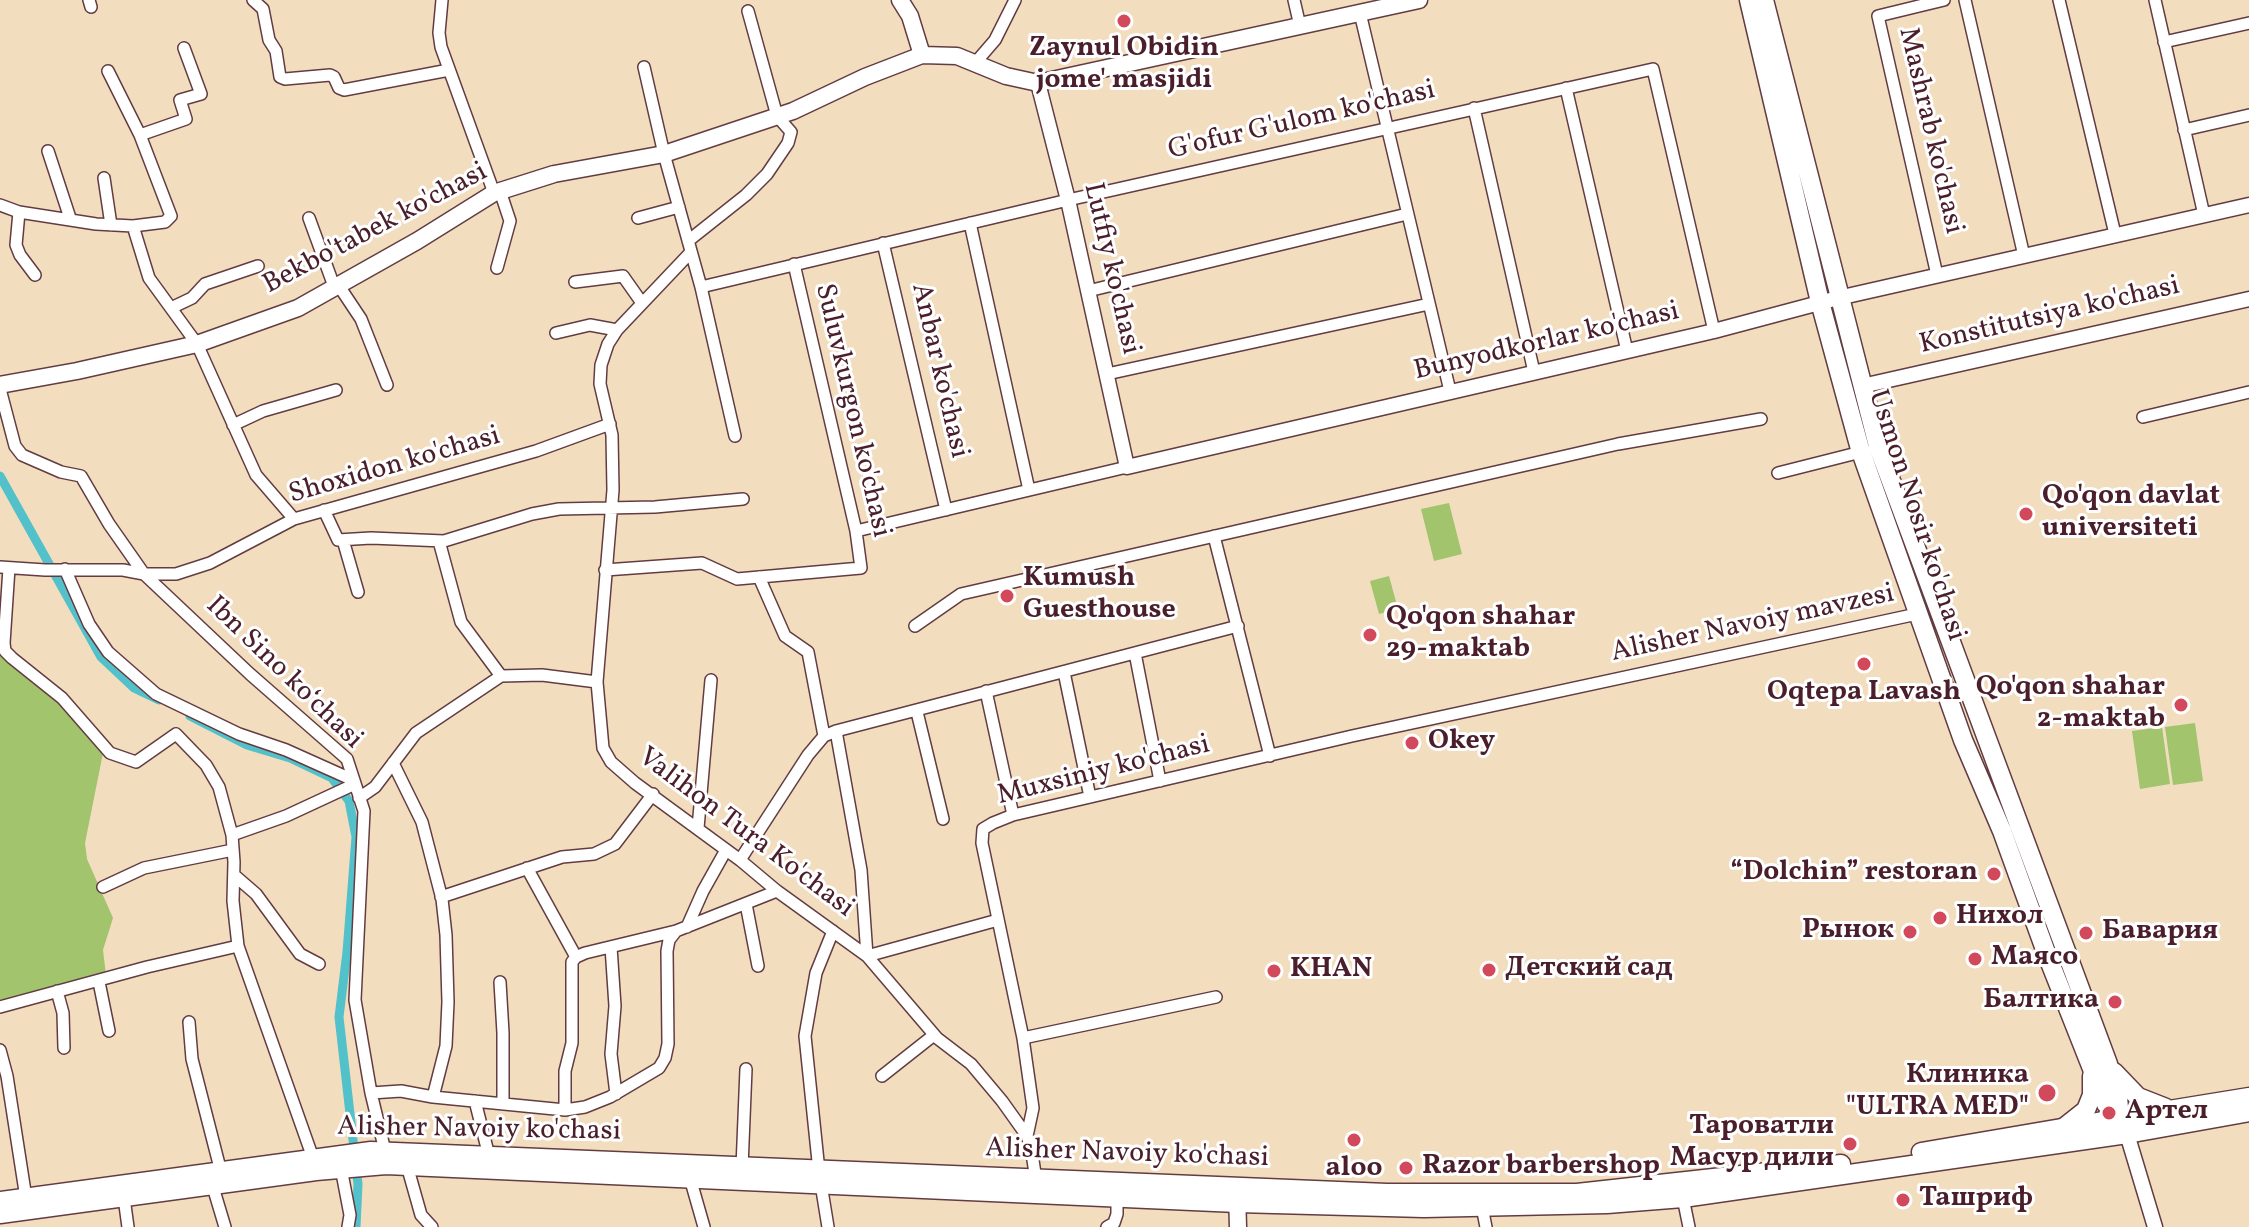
<!DOCTYPE html>
<meta charset="utf-8">
<style>
body{margin:0}
canvas{display:block;background:#f2ddbf}
</style>
<canvas width="2249" height="1227"></canvas>
<script>
const context = document.querySelector('canvas').getContext('2d');
context.lineJoin = 'round';
function fillPath(path, color) { context.fillStyle = color; context.fill(path, 'evenodd'); }
const toPath = rows => new Path2D(rows.map(r => 'M' + r).join(''));
function strokePath(path, color, width, dash) { context.strokeStyle = color; context.lineWidth = width; context.lineCap = dash ? 'butt' : 'round'; context.setLineDash(dash || []); context.stroke(path); }
function drawText(font, color, halo, rows, align = 'center') {
  context.font = font + ' Vollkorn,serif'; context.lineWidth = 6; context.setLineDash([]); context.textBaseline = 'middle'; context.strokeStyle = halo; context.fillStyle = color; for (const [text, x, y, turn = 0] of rows) {
    context.save(); context.translate(x, y); context.rotate((+turn || 0) * Math.PI / 180); context.textAlign = isNaN(turn) ? turn : align; if (halo) context.strokeText(text, 0, 0); context.fillText(text, 0, 0); context.restore();
  }
}
fillPath(toPath([
 [1449,503,1462,554,1434,561,1421,509],
 [1389,576,1398,609,1379,614,1370,581],
 [0,656,13,660,39,680,104,748,85,843,87,859,113,918,103,950,106,975,0,1000],
 [2195,723,2203,781,2173,785,2165,727],
 [2162,727,2170,784,2140,789,2132,731]
]), '#a2c46d');
strokePath(toPath([
 [0,476,101,657,134,688,159,700],
 [190,716,247,745,290,758,332,778,349,801,356,837,347,952,339,1017,358,1184,356,1227]
]), '#53c1c9', 9);
const minor = toPath([
 [89,0,91,7],
 [253,0,263,9,269,40,276,51,280,77,285,79,330,75,334,77,339,88,344,90,449,70],
 [442,0,439,33,441,47,494,193],
 [1294,0,1300,26],
 [1965,0,2024,256],
 [2059,0,2115,234],
 [2155,0,2204,215],
 [1360,13,1450,391],
 [2164,42,2249,23],
 [976,62,995,40,1015,0],
 [644,67,664,154,701,287,735,436],
 [108,71,140,135],
 [1566,88,1627,351],
 [1474,108,1534,372],
 [2184,130,2249,115],
 [48,151,70,218],
 [104,178,111,225],
 [0,205,19,212,96,224,133,226,165,222,171,216,140,135,186,119,180,100,201,94,184,48],
 [19,212,16,245,20,255,35,275],
 [309,218,335,289],
 [638,218,679,207],
 [970,223,1029,490],
 [133,226,149,278,197,344,256,475,294,519],
 [688,241,746,195,767,174,788,143,791,132,777,116,748,11],
 [883,243,946,510],
 [691,252,617,330,608,344,601,365,600,384,612,435,613,490,597,682,603,748,611,762,635,783,740,860,777,891,867,956,937,1038,971,1064,1002,1101,1027,1136,1031,1147,1036,1180],
 [497,268,510,221,500,191],
 [1937,275,1878,16,1944,0],
 [575,282,623,276,642,303],
 [339,286,361,319,387,385],
 [701,287,1068,200,1653,69,1714,331],
 [1088,291,1407,214],
 [171,308,192,298,205,284,258,266],
 [556,333,590,325,617,330],
 [1107,374,1429,304],
 [0,389,15,446,22,455,61,472,81,476,109,524,144,574,250,674,347,759,364,811,355,1000,371,1093,386,1155],
 [2143,417,2249,392],
 [233,425,263,411,336,390],
 [1778,473,1861,452],
 [324,510,338,540,371,538,444,541,532,514,559,509,655,507,743,499],
 [856,531,1127,467],
 [1214,536,1270,756],
 [343,540,358,592],
 [439,541,461,622,501,676],
 [0,567,45,570,123,570,144,574,176,574,210,563,294,519,536,451,610,424],
 [9,568,4,643,5,651,12,658,62,698,110,753,136,762,176,734,206,765,219,787,232,835,234,862,233,901,238,946,313,1158],
 [65,569,89,624,108,652,156,694,239,734,286,750,353,780],
 [605,570,702,563,737,579,861,568,856,531,794,264],
 [759,577,785,636,808,652,824,736],
 [915,626,961,594,1618,444,1761,419],
 [1135,653,1160,781],
 [1064,672,1090,797],
 [986,691,1013,815],
 [917,712,943,819],
 [836,731,861,870,867,956,998,920],
 [393,763,422,822,442,899,446,935,448,1002,446,1046,433,1097],
 [359,798,375,787,416,733,501,676,542,675,597,682],
 [698,828,711,680],
 [232,835,286,816,355,784],
 [740,860,808,755,824,736,836,731,1238,626],
 [527,868,576,957],
 [234,875,256,894,300,954,319,964],
 [103,887,144,868,233,850],
 [441,897,562,857,594,854,615,844,653,794],
 [746,904,758,966],
 [687,927,703,891,726,850],
 [611,947,615,1006,611,1054,616,1094],
 [99,982,109,1031],
 [500,982,503,1033,503,1104],
 [57,991,63,1013,64,1048],
 [0,1007,147,967,238,946],
 [189,1022,192,1059,221,1172],
 [1023,1038,1216,997],
 [0,1050,7,1076,26,1198],
 [882,1076,934,1035],
 [371,1093,401,1091,433,1097,565,1110,585,1107,610,1097,659,1068,665,1058,668,1044,667,951,669,940,676,931,777,891],
 [475,1101,489,1156],
 [565,1110,565,1071,572,1043,572,962,576,957,585,953,676,931],
 [1027,1136,1033,1108,1023,1038,982,843,983,829,993,823,1013,815,1352,736,1917,614],
 [406,1162,421,1215,432,1227],
 [742,1167,746,1069],
 [341,1168,350,1215,348,1227],
 [819,1171,805,1036,816,973,833,931],
 [690,1178,704,1227],
 [821,1184,828,1227],
 [213,1187,225,1227],
 [124,1198,128,1227],
 [1683,1198,1689,1227],
 [1482,1207,1486,1227],
 [1107,1227,1114,1223,1117,1214,1117,1196]
]);
const tertiary = toPath([
 [1038,83,1068,200,1127,467,1714,331,1838,298,2249,205],
 [1862,386,2249,299],
 [2127,1134,2155,1227]
]);
const secondary = toPath([
 [900,0,910,16,922,55],
 [0,385,77,371,197,344,298,308,417,241,494,193,554,174,664,154,793,111,865,77,922,55,957,56,1006,76,1038,83,1419,0],
 [1237,1193,1238,1227]
]);
const primary = toPath([
 [1921,1152,2120,1118],
 [0,1201,371,1151,1387,1193,1577,1193,1841,1164],
 [0,1214,316,1171,386,1165,1237,1203,1424,1208,1607,1204,1683,1198,2127,1134]
]);
const trunk = toPath([
 [1749,0,1820,302,1860,449,1963,740,2002,831,2047,955,2106,1104,2120,1118,2127,1134,2249,1112],
 [1764,0,1878,446,2108,1064,2118,1097,2120,1118],
 [2114,1072,2138,1097,2166,1108],
 [2120,1118,2249,1097],
 [2062,1129,2086,1110,2092,1095,2092,1076]
]);
strokePath(minor, '#633c41', 14);
strokePath(tertiary, '#633c41', 17);
strokePath(secondary, '#633c41', 19);
strokePath(primary, '#633c41', 21);
strokePath(trunk, '#633c41', 21);
strokePath(minor, '#fff', 11);
strokePath(tertiary, '#fff', 14);
strokePath(secondary, '#fff', 16);
strokePath(primary, '#fff', 18);
strokePath(trunk, '#fff', 18);
for (const [x, y, r, color] of [
 [1124,21,8,"#d1495b"],
 [2026,514,8,"#d1495b"],
 [1007,596,8,"#d1495b"],
 [1370,635,8,"#d1495b"],
 [1864,664,8,"#d1495b"],
 [2181,705,8,"#d1495b"],
 [1412,743,8,"#d1495b"],
 [1994,874,8,"#d1495b"],
 [1940,918,8,"#d1495b"],
 [1910,932,8,"#d1495b"],
 [2086,933,8,"#d1495b"],
 [1975,959,8,"#d1495b"],
 [1489,970,8,"#d1495b"],
 [1274,971,8,"#d1495b"],
 [2115,1002,8,"#d1495b"],
 [2047,1093,10,"#d1495b"],
 [2109,1113,8,"#d1495b"],
 [1354,1140,8,"#d1495b"],
 [1850,1144,8,"#d1495b"],
 [1406,1168,8,"#d1495b"],
 [1903,1200,8,"#d1495b"]
]) { const dot = new Path2D(); dot.arc(x, y, r, 0, 2 * Math.PI); context.fillStyle = color; context.fill(dot); strokePath(dot, '#fff', 3); }
drawText('bold 28px', '#4a1f2b', '#fff', [
 ["Zaynul Obidin",1124,50,"center"],
 ["jome' masjidi",1124,82,"center"],
 ["Qo'qon davlat",2042,498],
 ["universiteti",2042,530],
 ["Kumush",1023,580],
 ["Guesthouse",1023,612],
 ["Qo'qon shahar",1386,619],
 ["29-maktab",1386,651],
 ["Qo'qon shahar",2165,689,"right"],
 ["2-maktab",2165,721,"right"],
 ["Oqtepa Lavash",1864,694,"center"],
 ["Okey",1428,743],
 ["“Dolchin” restoran",1978,874,"right"],
 ["Нихол",1956,918],
 ["Рынок",1894,932,"right"],
 ["Бавария",2102,933],
 ["Маясо",1991,959],
 ["Детский сад",1505,970],
 ["KHAN",1290,971],
 ["Балтика",2099,1002,"right"],
 ["Клиника",2029,1077,"right"],
 ["\"ULTRA MED\"",2029,1109,"right"],
 ["Артел",2125,1113],
 ["Тароватли",1834,1128,"right"],
 ["Масур дили",1834,1160,"right"],
 ["Razor barbershop",1422,1168],
 ["aloo",1354,1170,"center"],
 ["Ташриф",1919,1200]
], 'left');
drawText('28px', '#4a1f2b', '#fff', [
 ["G'ofur G'ulom ko'chasi",1302,122,-13],
 ["Mashrab ko'chasi",1929,131,77],
 ["Bekbo'tabek ko'chasi",376,230,-28],
 ["Lutfiy ko'chasi",1110,269,77],
 ["Konstitutsiya ko'chasi",2050,317,-13],
 ["Bunyodkorlar ko'chasi",1547,343,-13],
 ["Anbar ko'chasi",938,371,77],
 ["Suluvkurgon ko'chasi",851,411,77],
 ["Shoxidon ko'chasi",395,467,-16],
 ["Usmon Nosir ko'chasi",1915,516,72],
 ["Alisher Navoiy mavzesi",1753,625,-12],
 ["Ibn Sino ko‘chasi",283,674,44],
 ["Muxsiniy ko'chasi",1104,772,-14],
 ["Valihon Tura Ko'chasi",745,834,37],
 ["Alisher Navoiy ko'chasi",479,1131,1],
 ["Alisher Navoiy ko'chasi",1127,1155,2]
]);
</script>
